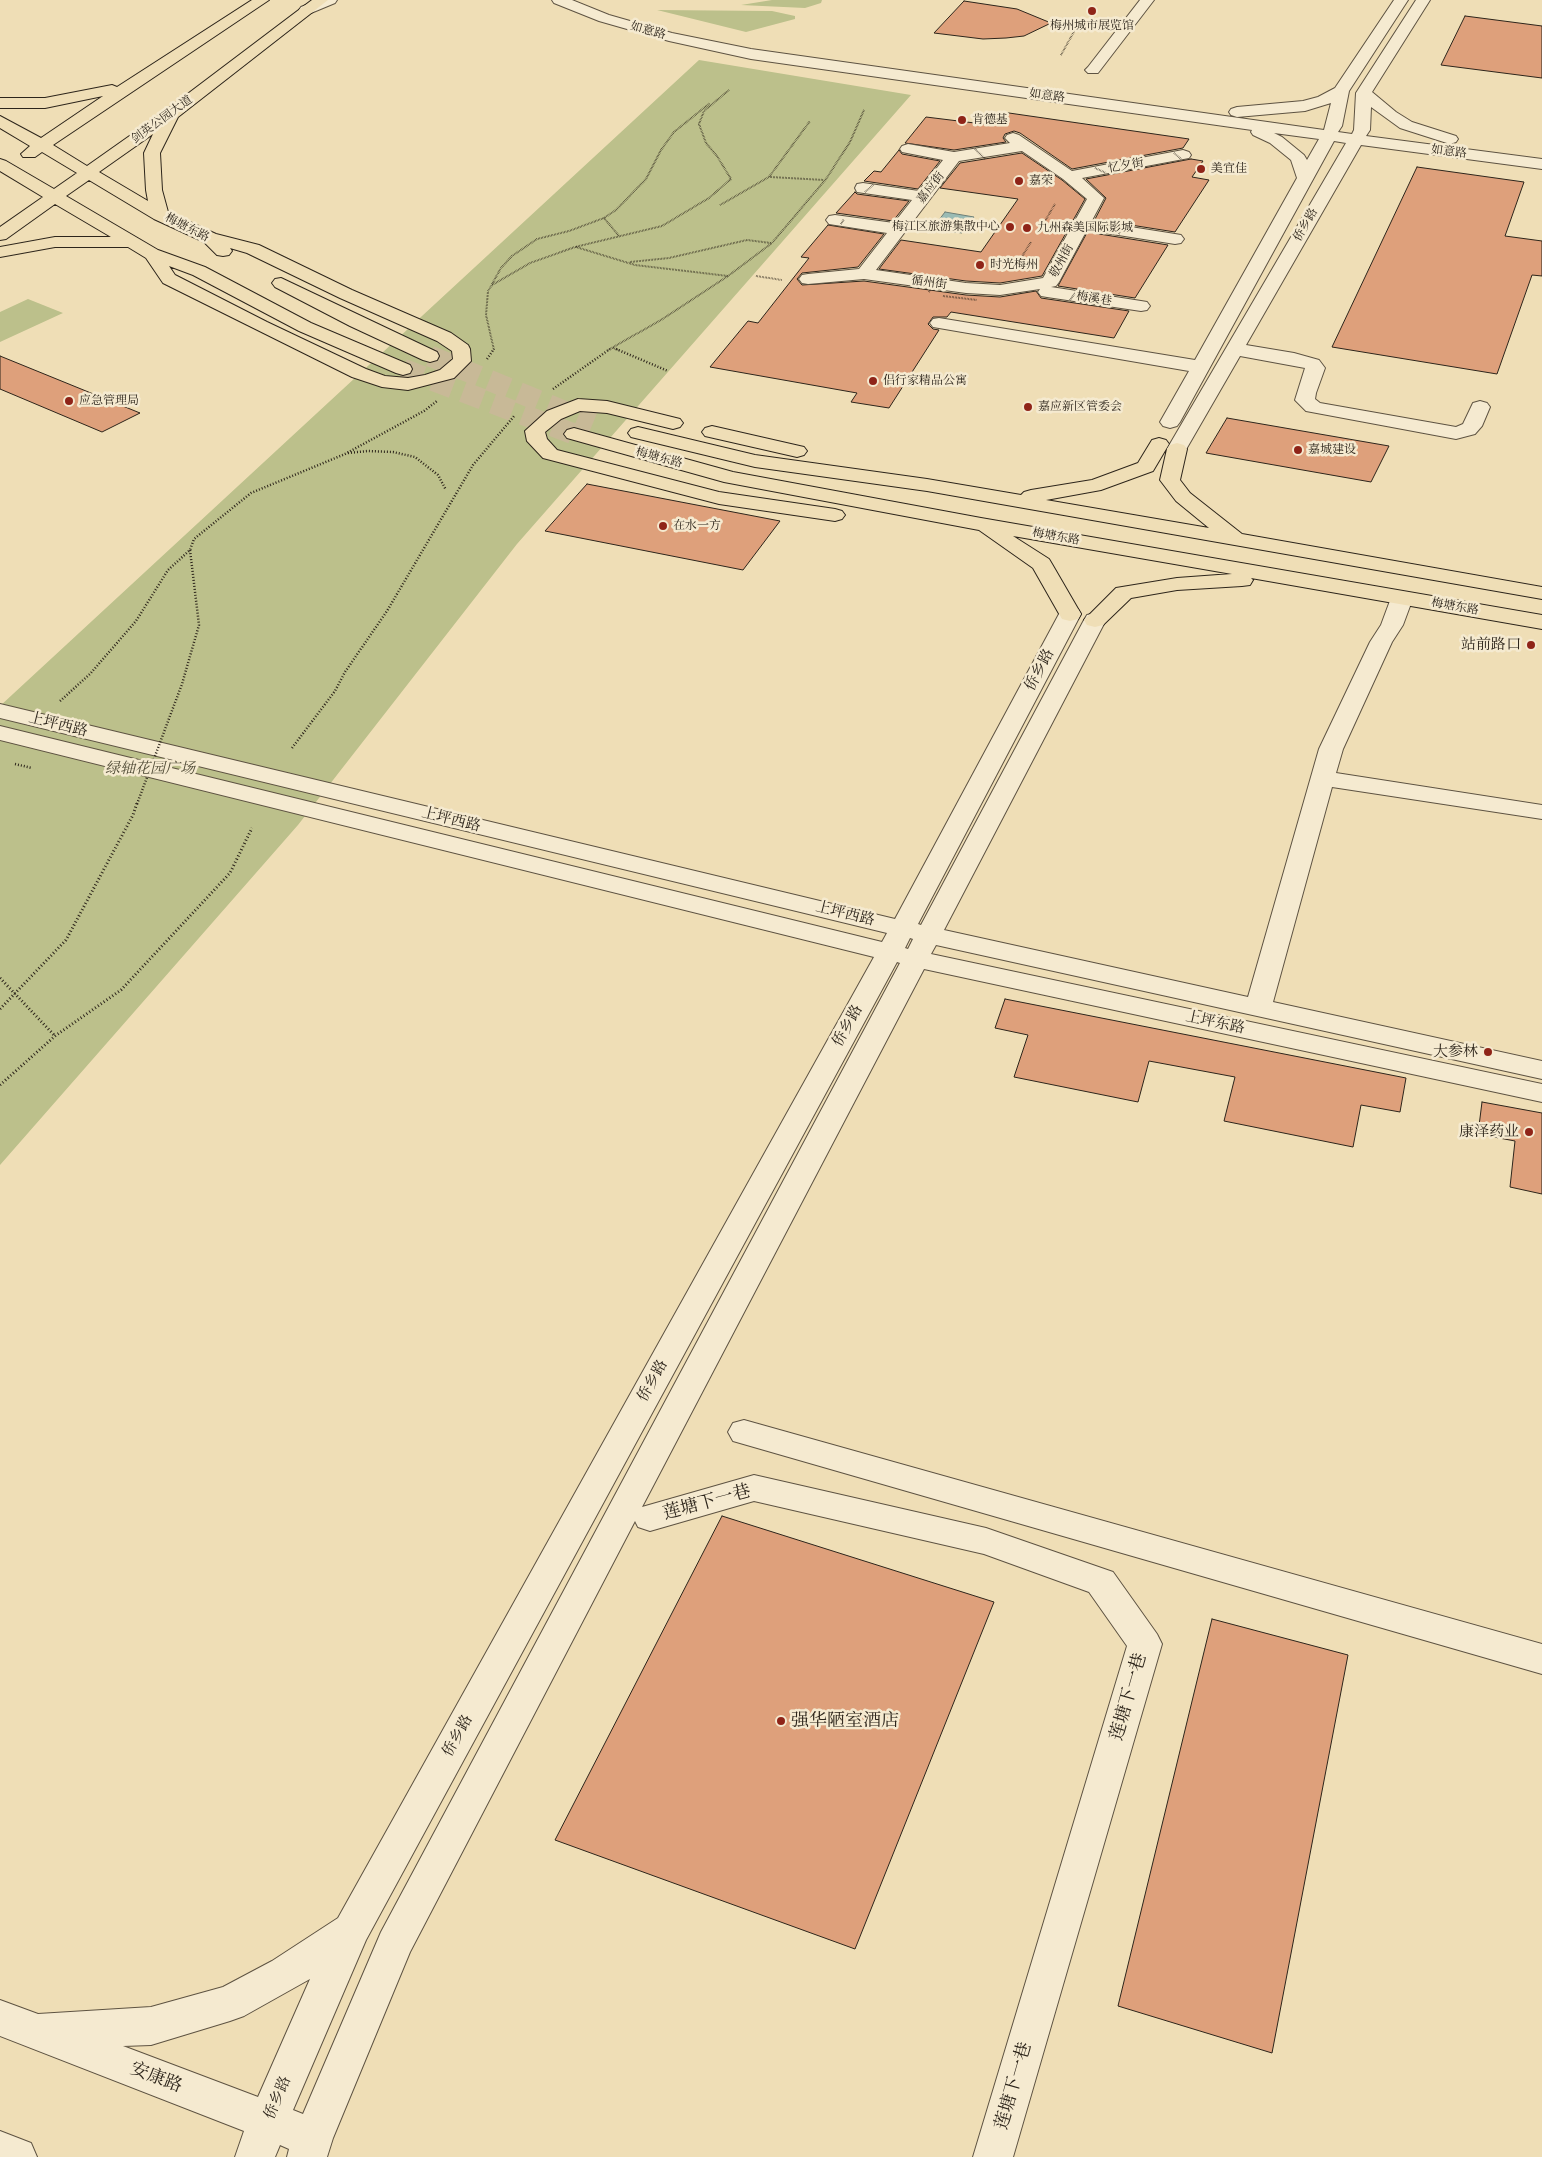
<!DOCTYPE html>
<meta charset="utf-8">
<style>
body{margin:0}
canvas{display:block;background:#efdeb6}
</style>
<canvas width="1542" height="2157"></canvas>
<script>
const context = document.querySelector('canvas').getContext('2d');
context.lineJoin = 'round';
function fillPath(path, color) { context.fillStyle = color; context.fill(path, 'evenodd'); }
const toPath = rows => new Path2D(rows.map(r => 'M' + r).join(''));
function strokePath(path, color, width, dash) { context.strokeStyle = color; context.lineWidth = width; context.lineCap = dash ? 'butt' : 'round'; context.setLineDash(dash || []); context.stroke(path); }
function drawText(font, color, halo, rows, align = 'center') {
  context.font = font + ' "Gentium Book Plus","Noto Serif SC",serif'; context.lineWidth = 5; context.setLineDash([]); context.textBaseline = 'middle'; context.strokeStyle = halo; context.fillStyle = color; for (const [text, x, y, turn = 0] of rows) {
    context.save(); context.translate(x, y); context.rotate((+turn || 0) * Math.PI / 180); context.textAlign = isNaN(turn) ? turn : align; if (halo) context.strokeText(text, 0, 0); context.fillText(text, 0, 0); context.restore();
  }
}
fillPath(toPath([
 [772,0,822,0,821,3,805,8,741,5],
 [657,10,772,11,795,16,795,19,746,32],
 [699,60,911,95,517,544,298,825,0,1165,0,706],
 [28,299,63,313,0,342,0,312]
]), '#bcc08b');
const water = toPath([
 [945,212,974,217,962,233,932,229,945,212]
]);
fillPath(water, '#9abbb4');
strokePath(water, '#6e7f77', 1);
const building = toPath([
 [964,1,1017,9,1051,23,1024,36,1006,38,983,39,934,33,964,1],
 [1465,16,1542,26,1542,78,1441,65,1465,16],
 [1002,112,1189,139,1183,148,1072,169,1020,133,1014,131,1005,134,1003,138,1006,142,954,150,905,143,926,117,991,125,1002,112],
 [899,150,902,154,940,161,918,189,864,181,874,171,881,172,899,150],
 [1022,153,1062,180,1085,199,1042,276,1000,283,966,281,879,269,901,240,981,252,1018,199,940,188,960,163,1022,153],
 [1191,159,1203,161,1192,177,1209,180,1175,232,1099,220,1094,221,1106,198,1086,179,1191,159],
 [1417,167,1524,182,1505,236,1542,241,1542,276,1532,275,1497,374,1332,347,1417,167],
 [855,192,857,194,909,201,893,221,836,213,855,192],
 [828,225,884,234,858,267,802,273,797,279,802,285,864,281,966,295,1000,297,1036,291,1041,298,1129,311,1114,338,951,312,947,317,933,317,928,324,933,329,939,330,889,408,851,402,857,393,710,367,748,321,758,323,809,258,801,257,828,225],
 [1089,229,1093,233,1168,245,1135,298,1058,286,1089,229],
 [0,356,140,413,102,432,0,389,0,356],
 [1227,418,1389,446,1371,482,1206,453,1227,418],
 [587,484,780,521,743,570,545,531,587,484],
 [1005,999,1406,1078,1400,1112,1361,1105,1353,1147,1224,1121,1235,1077,1149,1061,1138,1102,1014,1077,1028,1035,995,1028,1005,999],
 [1482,1102,1542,1113,1542,1194,1510,1187,1515,1141,1478,1134,1482,1102],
 [722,1516,994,1602,855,1949,555,1840,722,1516],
 [1212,1619,1348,1655,1272,2053,1118,2006,1212,1619]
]);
fillPath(building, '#dea07b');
strokePath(building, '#2d251b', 1);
strokePath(toPath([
 [430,356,593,423],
 [403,369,574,434]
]), '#c8b997', 21, [21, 11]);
const minor = toPath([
 [318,0,337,0,335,3,311,13,301,13,299,10,301,7,318,0],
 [552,0,572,0,609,15,672,33,751,49,1324,130,1331,103,1305,111,1237,117,1231,115,1229,112,1231,109,1237,107,1303,101,1318,97,1335,88,1394,0,1408,0,1349,91,1342,126,1338,132,1352,134,1354,130,1356,93,1416,0,1430,0,1372,92,1396,112,1412,122,1456,136,1458,139,1456,142,1450,144,1400,128,1371,107,1370,130,1366,136,1542,159,1542,169,1361,145,1246,345,1294,353,1319,360,1325,368,1316,393,1315,399,1320,403,1456,427,1463,424,1473,403,1480,401,1487,403,1490,407,1482,426,1475,434,1456,439,1306,411,1295,400,1305,368,1240,356,1184,453,1177,455,1170,453,1167,449,1346,143,1334,141,1180,422,1177,426,1170,428,1163,426,1160,422,1189,371,939,328,933,327,930,323,933,319,939,318,1195,360,1297,178,1291,160,1270,143,1253,135,1251,132,1252,130,751,59,669,41,599,21,554,3,552,0],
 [1274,133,1319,139,1307,160,1304,155,1282,137,1274,133],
 [1140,0,1154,0,1098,73,1088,73,1085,70,1088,67,1140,0],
 [1013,133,1019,135,1072,171,1183,150,1189,152,1191,155,1189,158,1082,178,1104,198,1059,282,1056,286,1051,287,1141,301,1147,302,1150,306,1147,310,1141,311,1047,297,1041,296,1038,292,1040,289,1000,295,966,293,864,279,808,284,802,283,799,279,802,275,808,274,859,269,887,233,829,224,826,220,829,216,835,215,894,223,912,200,857,192,855,188,857,184,863,183,919,191,943,160,902,152,900,149,902,146,908,144,954,152,1010,143,1005,138,1007,135,1013,133],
 [1022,151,1063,179,1087,199,1043,278,1000,285,966,283,876,270,959,161,1022,151],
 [1099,222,1175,234,1181,235,1184,239,1181,243,1175,244,1093,231,1090,227,1093,223,1099,222],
 [1402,592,1410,593,1413,598,1403,625,1392,642,1343,749,1336,773,1542,805,1542,819,1332,787,1273,1002,1542,1061,1542,1079,936,945,931,954,1542,1084,1542,1102,924,969,642,1507,754,1475,986,1528,1113,1572,1157,1634,1162,1644,1013,2157,973,2157,1127,1646,1089,1592,984,1554,754,1501,650,1531,638,1527,635,1521,410,1952,333,2138,327,2157,287,2157,289,2149,280,2145,275,2157,235,2157,244,2131,0,2036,0,2000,38,2014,151,2007,223,1987,272,1961,338,1918,874,957,0,740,0,726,882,942,887,933,0,718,0,704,895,919,1059,614,1062,609,1070,607,1078,609,1081,614,918,924,921,925,1084,620,1087,615,1095,613,1103,615,1106,620,944,930,1248,997,1319,749,1370,642,1381,625,1391,598,1394,593,1402,592],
 [910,938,913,939,908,949,905,948,910,938],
 [897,962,900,963,381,1932,303,2114,293,2110,366,1940,897,962],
 [310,1979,258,2097,123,2046,151,2045,230,2021,244,2016,310,1979],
 [744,1420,1542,1644,1542,1674,733,1441,728,1432,733,1423,744,1420],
 [0,2131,31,2143,37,2157,0,2157,0,2131]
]);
const major = toPath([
 [252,0,269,0,53,145,87,166,165,111,312,0,328,0,178,117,160,153,162,190,168,212,216,234,259,245,352,290,451,333,468,345,470,349,471,361,454,378,408,390,382,387,352,377,163,283,146,258,128,247,55,247,0,257,0,247,55,237,111,237,55,204,6,239,0,240,0,227,43,197,0,171,0,159,6,161,54,189,77,173,42,152,35,157,23,157,21,154,30,146,0,128,0,116,41,138,103,96,45,108,0,108,0,98,45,98,112,85,117,87,252,0],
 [153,134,144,153,146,190,148,201,99,172,153,134],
 [89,180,154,219,204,242,217,255,223,256,229,255,232,251,230,248,247,253,340,298,437,341,452,351,453,359,440,370,425,375,408,378,385,376,366,369,267,322,175,275,169,266,193,275,299,331,396,373,403,375,410,373,412,369,410,365,311,323,205,267,158,250,66,196,89,180],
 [281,278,437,352,439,356,437,360,430,362,423,360,350,326,275,287,272,283,275,279,281,278],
 [578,399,607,401,680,419,683,423,680,427,673,429,607,413,580,411,561,419,545,432,547,439,557,450,719,492,835,509,842,511,845,515,842,519,835,521,719,504,543,458,527,441,525,431,547,411,578,399],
 [712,426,804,447,807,451,804,455,797,457,705,436,702,432,705,428,712,426],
 [638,427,755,455,927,479,1021,495,1024,492,1031,490,1092,480,1138,463,1152,440,1159,438,1166,440,1169,444,1153,471,1101,490,1046,500,1209,528,1176,501,1160,480,1167,449,1170,445,1177,443,1184,445,1187,449,1180,480,1190,493,1242,534,1542,587,1542,599,927,491,755,467,631,437,628,433,631,429,638,427],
 [574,428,733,472,981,518,1542,615,1542,629,1251,578,1253,580,1250,585,1242,586,1177,590,1131,598,1103,625,1095,627,1087,625,1084,620,1116,588,1177,578,1232,574,1013,536,1049,559,1052,564,1081,614,1078,619,1070,621,1062,619,1033,568,979,530,724,482,567,438,564,434,567,430,574,428]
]);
strokePath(minor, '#5e5342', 2);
strokePath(major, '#2d251b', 2);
strokePath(toPath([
 [1061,55,1081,19],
 [770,177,824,180],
 [720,205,769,177,810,121],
 [604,218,619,236],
 [1045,221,1055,204],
 [576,247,635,265,728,276],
 [1021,258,1031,242],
 [630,262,669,258,747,240,771,243],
 [756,276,782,280],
 [492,284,501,268,512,256,537,239,569,231,604,218,616,210,646,179,661,150,674,132,710,103],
 [613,348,619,350],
 [494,350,486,315,488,291,492,285,530,263,575,247,662,226,709,198,731,179,717,156,706,143,699,124,704,111,729,90],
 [608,350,661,320,728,276,772,243,826,179,850,142,864,110]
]), '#2d251b', 2, [0.5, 1]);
strokePath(toPath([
 [616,349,668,371],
 [487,359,494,349],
 [553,389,610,349],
 [348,453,368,451,393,452,415,457,438,475,446,490],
 [60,701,90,674,136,621,168,570,190,550,194,539,251,493,345,454,424,411,437,401],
 [292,748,335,691,345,672,387,611,473,465,515,415],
 [15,764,32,768]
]), '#2d251b', 2.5, [1, 2]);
strokePath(toPath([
 [0,978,55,1036],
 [0,1085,55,1036,121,990,230,873,252,828]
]), '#2d251b', 3, [1, 2.5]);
fillPath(minor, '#f5ead0');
fillPath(major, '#efdeb6');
strokePath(toPath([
 [975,149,985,159],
 [1174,153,1181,159],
 [1095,168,1106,173],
 [865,192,874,184],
 [841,224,844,219],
 [1119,234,1123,226],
 [929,292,939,276],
 [943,296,977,300],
 [1070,300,1078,289]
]), '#2d251b', 2, [0.5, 1]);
strokePath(toPath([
 [137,804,182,684,199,625,190,550]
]), '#2d251b', 2.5, [1, 2]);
strokePath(toPath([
 [0,1009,66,940,133,815,137,803]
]), '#2d251b', 3, [1, 2.5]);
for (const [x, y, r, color] of [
 [1092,11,5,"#8f2418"],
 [962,120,5,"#8f2418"],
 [1201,169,5,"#8f2418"],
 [1019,181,5,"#8f2418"],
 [1010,227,5,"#8f2418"],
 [1027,228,5,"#8f2418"],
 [980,265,5,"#8f2418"],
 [873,381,5,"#8f2418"],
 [69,401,5,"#8f2418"],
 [1028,407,5,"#8f2418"],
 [1298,450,5,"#8f2418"],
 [663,526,5,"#8f2418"],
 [1531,645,5,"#8f2418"],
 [1488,1052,5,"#8f2418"],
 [1529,1132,5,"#8f2418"],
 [781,1721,5,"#8f2418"]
]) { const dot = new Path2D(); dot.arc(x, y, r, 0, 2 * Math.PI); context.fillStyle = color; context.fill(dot); strokePath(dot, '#f5ead0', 2); }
drawText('12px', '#2d251b', '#f5ead0', [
 ["梅州城市展览馆",1092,26,"center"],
 ["肯德基",972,120],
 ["美宜佳",1211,169],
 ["嘉荣",1029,181],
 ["梅江区旅游集散中心",1000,227,"right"],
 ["九州森美国际影城",1037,228],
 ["时光梅州",990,265],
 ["侣行家精品公寓",883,381],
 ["应急管理局",79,401],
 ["嘉应新区管委会",1038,407],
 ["嘉城建设",1308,450],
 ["在水一方",673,526]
], 'left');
drawText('12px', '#2d251b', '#f5ead0', [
 ["如意路",648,31,16],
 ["如意路",1047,96,8],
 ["剑英公园大道",162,120,-36],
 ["如意路",1449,152,7],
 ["忆夕街",1126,166,-10],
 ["嘉应街",931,188,-52],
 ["侨乡路",1306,225,-60],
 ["梅塘东路",187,228,27],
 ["敬州街",1062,261,-61],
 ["循州街",929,283,8],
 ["梅溪巷",1094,299,9],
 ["梅塘东路",659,458,15],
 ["梅塘东路",1056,537,10],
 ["梅塘东路",1455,607,10]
]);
drawText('15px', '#2d251b', '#f5ead0', [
 ["站前路口",1521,645],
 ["大参林",1478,1052],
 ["康泽药业",1519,1132]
], 'right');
drawText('15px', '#2d251b', '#f5ead0', [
 ["侨乡路",1040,670,-62],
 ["上坪西路",58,725,14],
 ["上坪西路",451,820,14],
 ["上坪西路",845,914,14],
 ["上坪东路",1215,1023,12],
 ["侨乡路",848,1026,-61],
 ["侨乡路",653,1381,-61],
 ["侨乡路",458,1736,-61],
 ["侨乡路",278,2098,-67]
]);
drawText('italic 15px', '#514c37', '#f5ead0', [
 ["绿轴花园广场",150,769]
]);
drawText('18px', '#2d251b', '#f5ead0', [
 ["莲塘下一巷",707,1503,-15],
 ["莲塘下一巷",1129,1697,-74],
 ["安康路",156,2078,21],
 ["莲塘下一巷",1014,2086,-74]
]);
drawText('18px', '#2d251b', '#f5ead0', [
 ["强华陋室酒店",791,1721]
], 'left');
</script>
